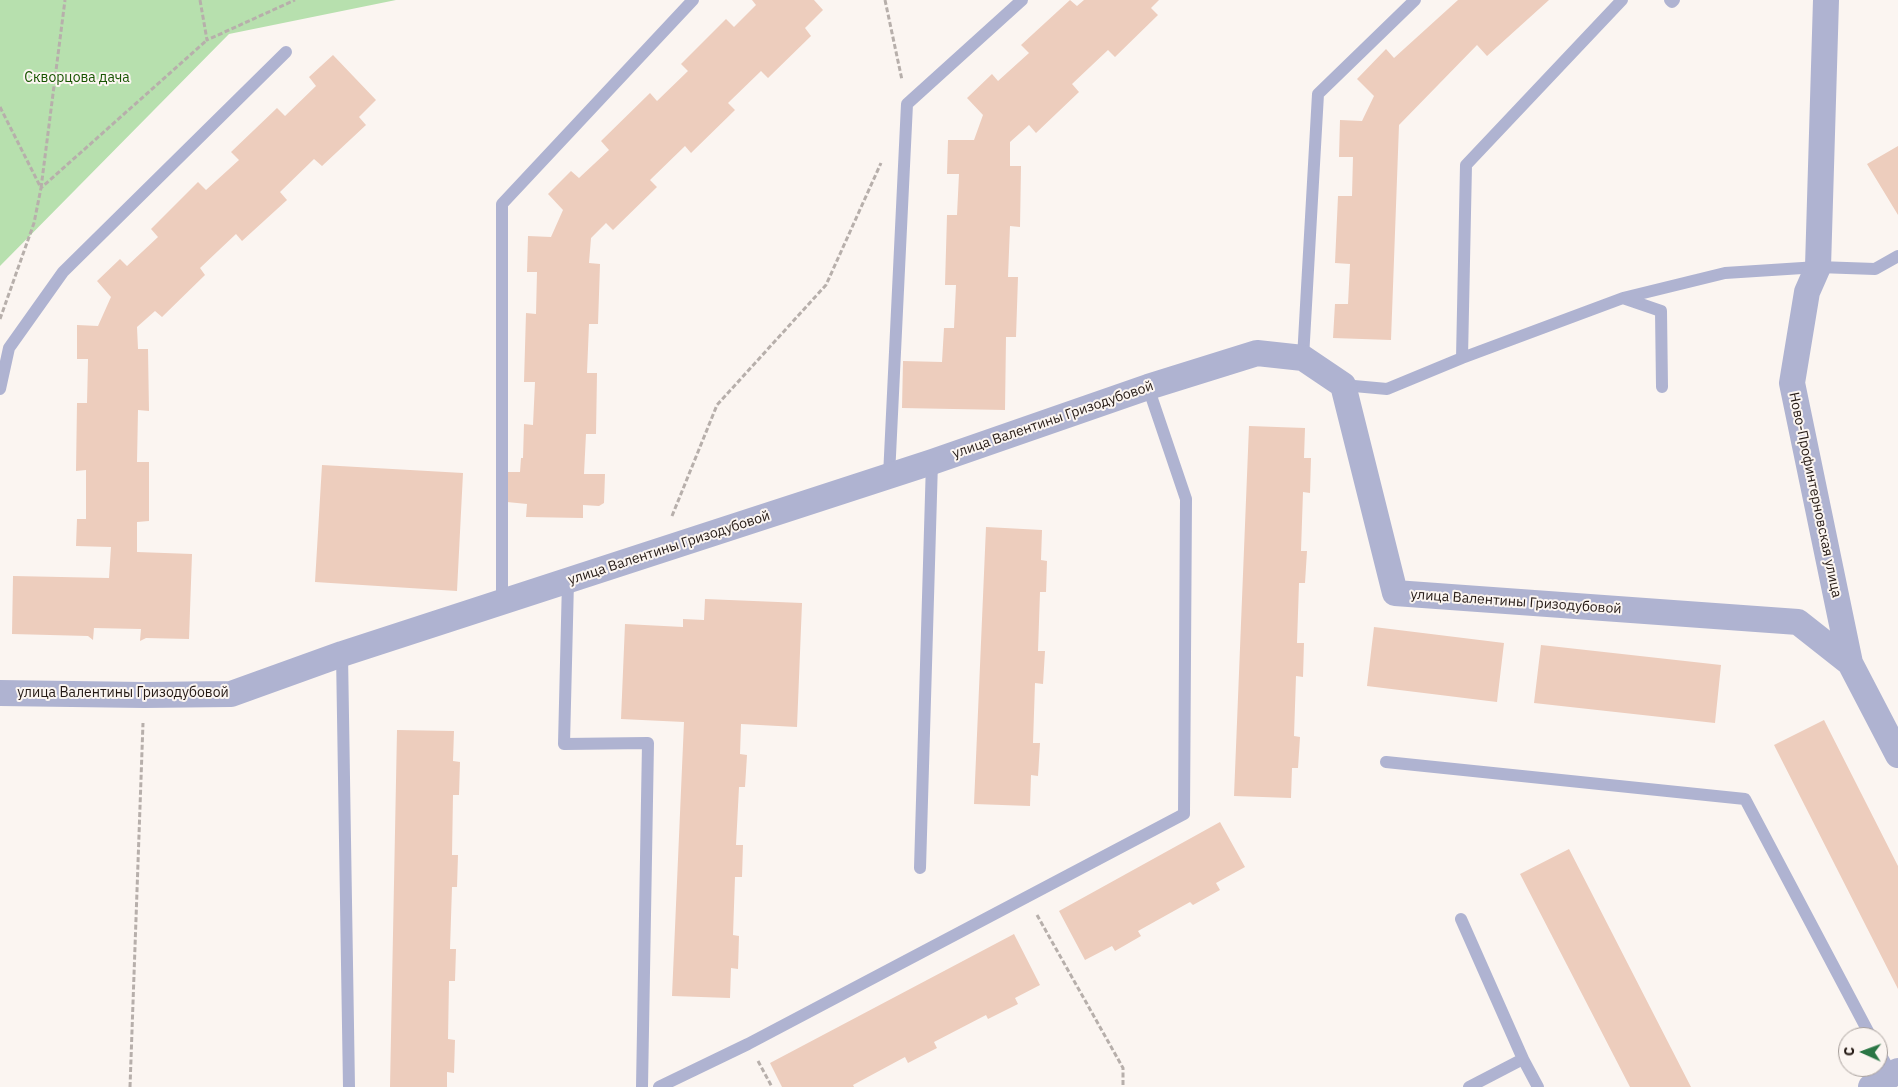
<!DOCTYPE html>
<meta charset="utf-8">
<style>
body{margin:0}
#map{position:relative;width:1898px;height:1087px;overflow:hidden;background:#fbf5f1;font-family:"IBM Plex Sans",sans-serif}
canvas{display:block}
.north{position:absolute;left:1838px;top:1027px;width:50px;height:50px;box-sizing:border-box;background:#fbf5f1;border:1px solid #a59d99;border-radius:50%;rotate:272deg;font-size:14px;font-weight:700;line-height:20px;text-align:center;color:#241914}
.north::after{content:'';display:block;margin:auto;width:18px;height:22px;background:#2a7645;clip-path:polygon(50% 0,100% 100%,50% 72%,0 100%)}
</style>
<div id="map">
<canvas width="1898" height="1087"></canvas>
<div class="north">С</div>
</div>
<script>
const context = document.querySelector('canvas').getContext('2d');
context.lineJoin = 'round';
function fillPath(path, color) { context.fillStyle = color; context.fill(path, 'evenodd'); }
const toPath = rows => new Path2D(rows.map(r => 'M' + r).join(''));
function strokePath(path, color, width, dash) { context.strokeStyle = color; context.lineWidth = width; context.lineCap = dash ? 'butt' : 'round'; context.setLineDash(dash || []); context.stroke(path); }
function drawText(font, color, halo, rows, align = 'center') {
  context.font = font + ' "IBM Plex Sans",sans-serif'; context.lineWidth = 4; context.setLineDash([]); context.textBaseline = 'middle'; context.strokeStyle = halo; context.fillStyle = color; for (const [text, x, y, turn = 0] of rows) {
    context.save(); context.translate(x, y); context.rotate((+turn || 0) * Math.PI / 180); context.textAlign = isNaN(turn) ? turn : align; if (halo) context.strokeText(text, 0, 0); context.fillText(text, 0, 0); context.restore();
  }
}
fillPath(toPath([
 [0,0,396,0,229,34,0,266]
]), '#b7e0ae');
fillPath(toPath([
 [752,0,814,0,823,10,805,28,811,36,768,78,761,71,728,103,735,110,691,153,685,146,650,180,657,187,613,230,606,223,591,238,589,263,600,264,598,324,589,324,587,373,597,373,596,434,586,434,584,474,605,474,604,503,599,506,583,505,583,518,526,517,527,504,507,502,505,472,520,472,521,458,523,458,524,424,533,425,535,382,524,382,526,313,536,314,537,272,527,272,528,236,551,237,563,210,548,194,571,171,579,178,609,150,601,141,650,93,657,101,688,71,681,64,726,19,734,27,756,5],
 [1070,0,1077,6,1084,0,1159,0,1151,8,1158,15,1115,57,1108,50,1072,84,1079,92,1036,133,1029,125,1010,142,1010,166,1021,166,1020,227,1010,226,1008,277,1018,277,1016,337,1006,337,1005,410,902,408,903,361,942,362,944,328,954,328,956,285,945,285,947,215,957,215,959,174,947,174,948,140,974,140,983,115,967,98,992,74,998,81,1029,53,1021,45],
 [1458,0,1549,0,1487,56,1477,45,1399,125,1391,340,1333,338,1335,304,1348,304,1350,264,1335,263,1338,196,1352,196,1353,157,1339,157,1340,120,1362,121,1374,96,1357,79,1386,49,1394,58],
 [333,55,376,100,359,117,366,125,322,166,314,159,280,192,287,200,242,241,236,234,200,268,205,275,162,317,155,311,137,327,138,349,148,349,149,411,138,410,137,462,149,462,149,521,137,522,137,552,192,554,189,639,146,638,140,641,141,629,94,628,93,640,88,636,12,634,13,576,109,578,111,547,76,546,77,519,86,519,86,470,76,471,77,403,87,403,88,359,77,359,77,325,98,326,111,297,97,281,120,259,127,266,158,237,151,229,198,182,206,190,239,160,231,152,277,108,285,116,316,86,309,77],
 [1898,146,1898,215,1867,164],
 [1249,426,1305,428,1304,458,1311,458,1310,493,1303,492,1301,551,1307,551,1305,583,1299,583,1297,643,1304,643,1303,677,1296,676,1294,736,1300,737,1298,768,1292,768,1291,798,1234,796],
 [322,465,463,473,457,591,315,582],
 [986,527,1042,530,1041,560,1047,561,1046,592,1040,592,1038,651,1045,651,1043,684,1035,683,1033,743,1040,743,1038,776,1031,775,1030,806,974,804],
 [705,599,802,603,797,727,741,724,740,754,747,755,745,787,739,787,736,845,743,845,742,877,735,877,733,935,739,936,738,969,731,968,730,998,672,996,684,722,621,719,625,624,683,627,683,619,704,620],
 [1374,627,1504,643,1497,702,1367,686],
 [1541,645,1721,665,1715,723,1534,703],
 [1824,720,1898,866,1898,989,1774,745],
 [397,730,454,731,453,761,460,762,459,795,453,795,452,855,458,855,457,887,452,887,450,949,456,949,455,981,449,981,448,1039,455,1040,454,1073,447,1072,447,1087,390,1087],
 [1220,822,1245,867,1216,883,1220,890,1193,905,1190,902,1138,931,1141,936,1115,951,1112,946,1085,960,1059,911],
 [1569,849,1691,1087,1630,1087,1520,874],
 [1014,934,1040,985,1015,998,1018,1004,988,1019,986,1015,934,1042,937,1048,908,1063,905,1057,853,1085,854,1087,782,1087,770,1063]
]), '#edcdbd');
strokePath(toPath([
 [200,0,207,40,295,0],
 [885,0,902,80],
 [0,107,41,188],
 [41,188,65,0],
 [0,319,34,223,41,188,207,40],
 [672,516,717,405,826,285,881,163],
 [1037,915,1123,1068,1123,1087],
 [758,1061,772,1087],
 [130,1087,143,723]
]), '#b7afab', 3, [5, 2.5]);
strokePath(toPath([
 [1670,0,1672,2,1674,0],
 [1623,298,1725,273,1818,267,1875,269,1898,256],
 [1303,358,1318,94,1415,0],
 [1462,358,1466,165,1622,0],
 [1343,385,1387,389,1462,358,1623,298,1661,311,1662,387],
 [0,389,9,348,63,272,286,52],
 [889,476,907,104,1022,0],
 [568,581,564,744,648,743,642,1087],
 [502,603,502,204,693,0],
 [342,654,349,1087],
 [1386,762,1745,799,1871,1037],
 [920,868,932,462],
 [1461,919,1523,1059],
 [1878,1050,1892,1075],
 [659,1087,748,1044,1184,814,1186,499,1148,387],
 [1469,1087,1523,1059,1538,1087]
]), '#afb3d1', 12);
strokePath(toPath([
 [1826,0,1818,267,1807,292,1792,383,1850,663],
 [0,693,144,695,231,694,342,654,932,462,1148,387,1257,353,1303,358,1343,385,1395,593,1798,622,1850,663,1898,755],
 [1871,1087,1898,1071]
]), '#afb3d1', 26);
drawText('14px', '#185502', '#fbf5f1', [
 ["Скворцова дача",77,78]
]);
drawText('14px', '#241914', '#fbf5f1', [
 ["улица Валентины Гризодубовой",1053,420,-19],
 ["Ново-Профинтерновская улица",1815,495,78],
 ["улица Валентины Гризодубовой",669,548,-18],
 ["улица Валентины Гризодубовой",1516,602,4],
 ["улица Валентины Гризодубовой",123,693]
]);
</script>
